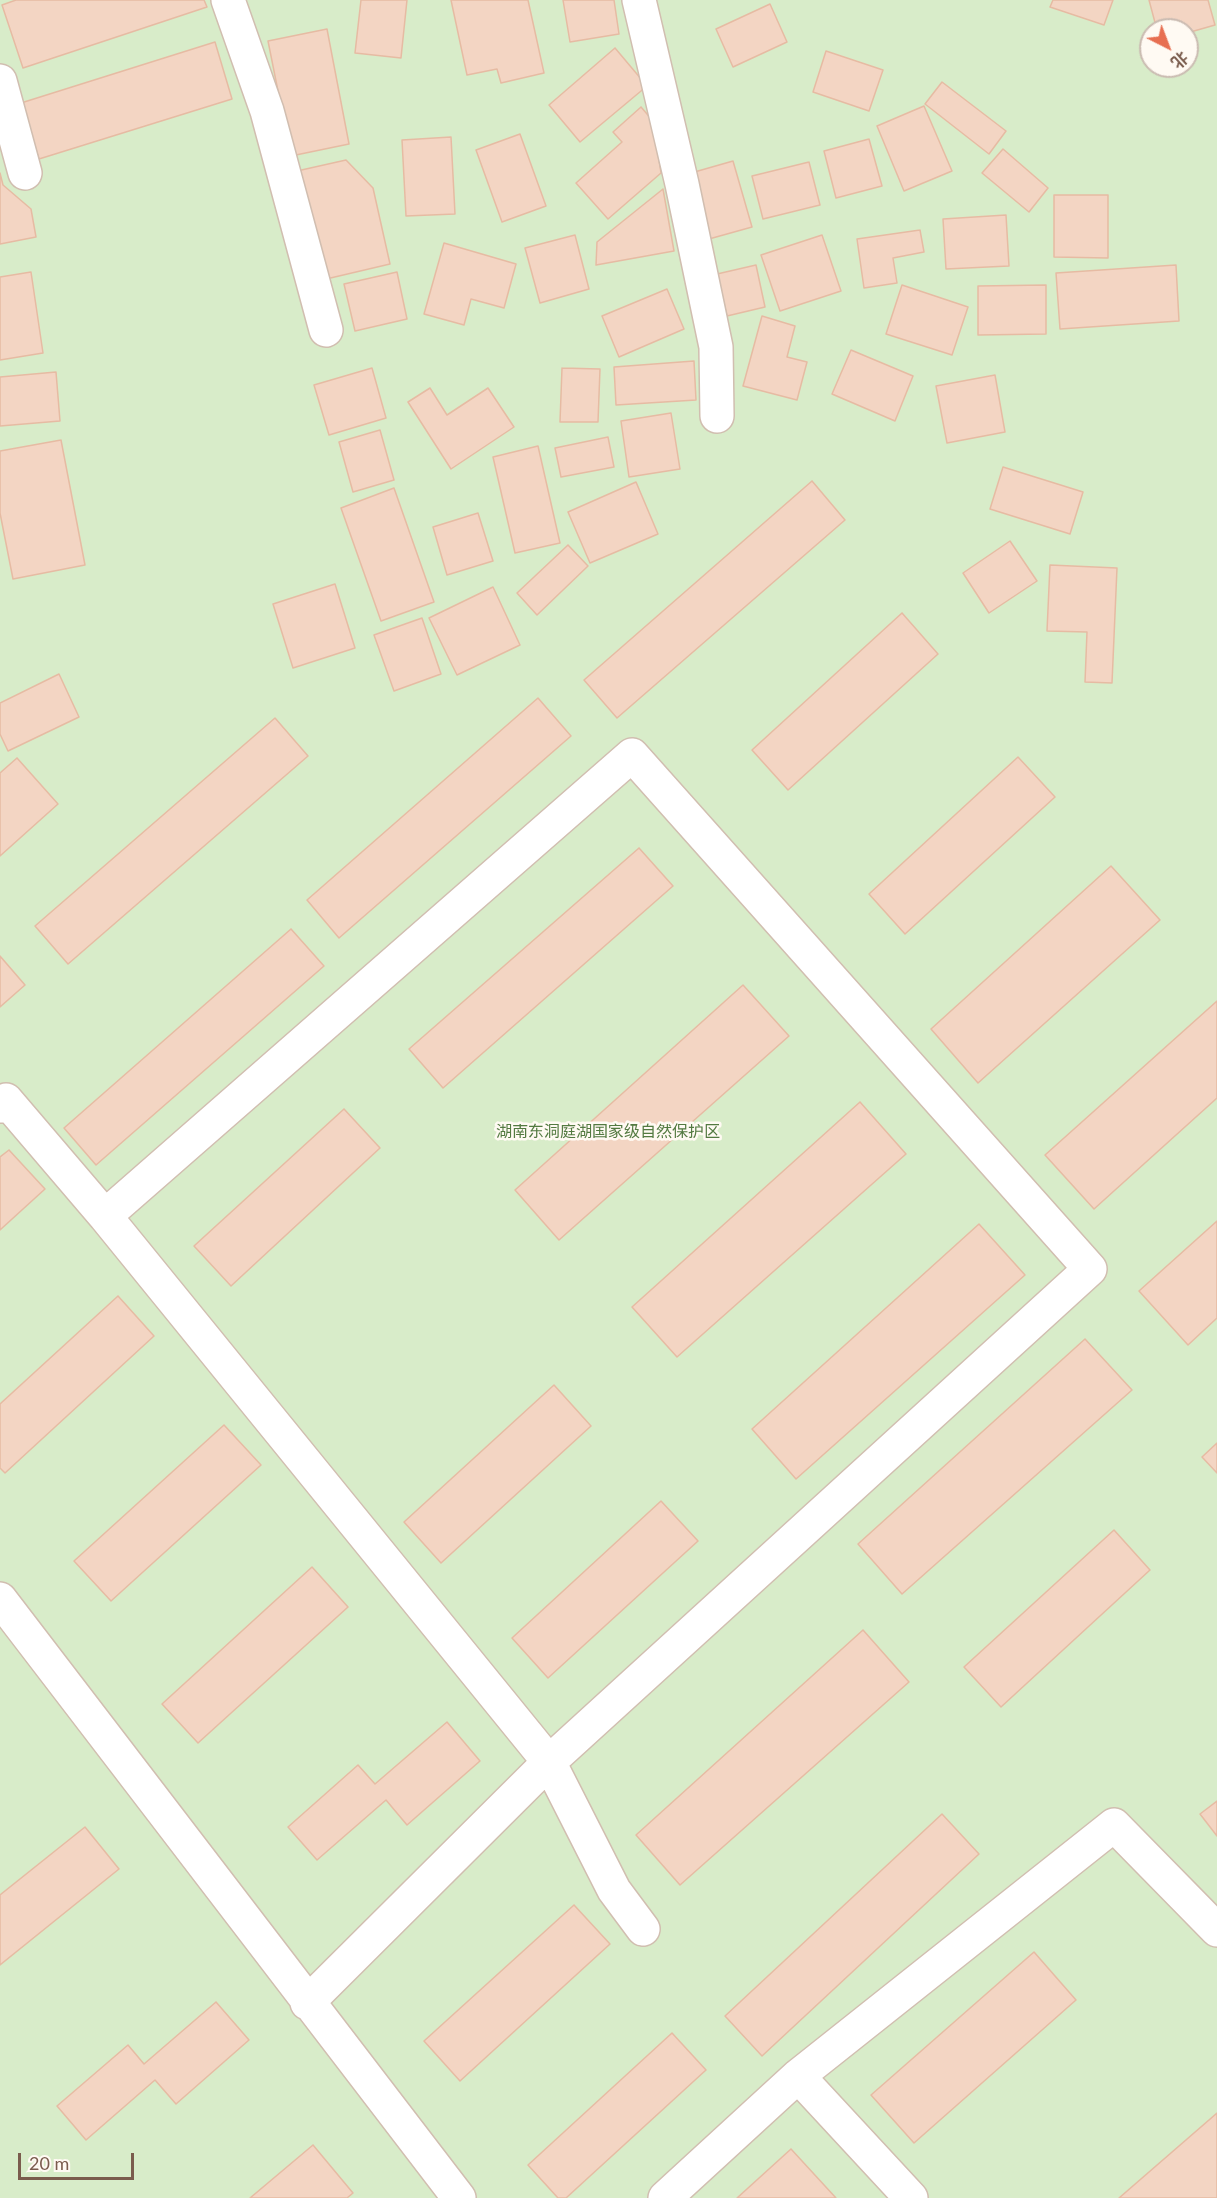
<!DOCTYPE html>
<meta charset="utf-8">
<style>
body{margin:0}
#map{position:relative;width:1217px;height:2198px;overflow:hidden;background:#fdf6ec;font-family:Lato,"Noto Sans SC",sans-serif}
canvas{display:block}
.north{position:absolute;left:1139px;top:18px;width:60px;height:60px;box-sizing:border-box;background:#fffaf3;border:2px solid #cabbb1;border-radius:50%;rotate:138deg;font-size:16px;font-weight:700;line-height:24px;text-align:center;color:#7a5c4d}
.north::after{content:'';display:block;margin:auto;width:21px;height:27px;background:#e76f51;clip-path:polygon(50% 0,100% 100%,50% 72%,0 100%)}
.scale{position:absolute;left:18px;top:2153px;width:116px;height:27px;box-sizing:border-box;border:3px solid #7a5c4d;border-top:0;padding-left:8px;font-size:18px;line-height:21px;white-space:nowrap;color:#7a5c4d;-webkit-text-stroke:4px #fffaf3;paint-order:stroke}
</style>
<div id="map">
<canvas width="1217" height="2198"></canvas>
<div class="north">北</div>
<div class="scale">20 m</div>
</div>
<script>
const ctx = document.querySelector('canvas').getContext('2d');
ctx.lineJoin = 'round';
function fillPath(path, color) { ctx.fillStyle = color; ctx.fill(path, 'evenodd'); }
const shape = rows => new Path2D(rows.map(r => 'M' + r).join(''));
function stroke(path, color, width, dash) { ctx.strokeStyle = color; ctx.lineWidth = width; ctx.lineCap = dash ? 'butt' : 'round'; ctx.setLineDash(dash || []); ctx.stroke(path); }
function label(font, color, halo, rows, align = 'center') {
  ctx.font = font + ' Lato,"Noto Sans SC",sans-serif'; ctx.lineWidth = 5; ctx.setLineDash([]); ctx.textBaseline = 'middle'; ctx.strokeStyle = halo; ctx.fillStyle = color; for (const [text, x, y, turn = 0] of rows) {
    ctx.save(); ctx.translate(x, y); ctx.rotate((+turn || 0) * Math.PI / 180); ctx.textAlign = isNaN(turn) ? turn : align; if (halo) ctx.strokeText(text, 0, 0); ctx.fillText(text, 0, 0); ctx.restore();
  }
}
const green = shape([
 [0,0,1217,0,1217,2198,0,2198],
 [1151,30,1187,30,1187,66,1151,66]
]);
const building = shape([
 [16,0,204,0,207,7,23,68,2,5,16,0],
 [361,0,407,0,401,58,355,53,361,0],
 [451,0,528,0,544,73,501,83,497,69,467,75,451,0],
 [563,0,614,0,619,34,570,42,563,0],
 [1053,0,1113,0,1104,25,1050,7,1053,0],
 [1149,0,1208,0,1215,25,1187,33,1187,30,1157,30,1149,0],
 [770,4,787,42,733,67,716,29,770,4],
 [327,29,349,144,291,156,268,41,327,29],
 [215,42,232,99,39,159,21,103,215,42],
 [615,48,647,86,580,142,549,105,615,48],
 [826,51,883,70,869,111,813,92,826,51],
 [942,82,1006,131,989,154,925,104,942,82],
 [924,106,952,171,904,191,877,126,924,106],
 [641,107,653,121,661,173,608,219,576,183,622,142,613,132,641,107],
 [520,134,546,206,502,222,476,150,520,134],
 [451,137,455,214,406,216,402,140,451,137],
 [869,139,882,186,836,198,824,151,869,139],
 [1003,149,1048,188,1029,212,982,173,1003,149],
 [346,160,373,188,390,264,322,280,297,171,346,160],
 [733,161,752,227,709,239,691,173,733,161],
 [809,162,820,205,763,219,752,176,809,162],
 [0,173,3,185,31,209,36,237,0,244,0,173],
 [663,189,674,251,596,265,597,242,663,189],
 [1054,195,1108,195,1108,258,1054,257,1054,195],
 [1006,215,1009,266,946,269,943,219,1006,215],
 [920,230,924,252,893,258,897,283,864,288,857,239,920,230],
 [575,235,589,289,540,303,525,248,575,235],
 [822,235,841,291,780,311,761,255,822,235],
 [444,243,516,264,504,308,471,299,464,325,424,314,444,243],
 [756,265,765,307,727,316,717,274,756,265],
 [1176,265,1179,321,1060,329,1056,273,1176,265],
 [31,272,43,353,0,360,0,277,31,272],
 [397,272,407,319,355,331,344,284,397,272],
 [902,285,968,307,952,355,886,334,902,285],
 [1046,285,1046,334,978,335,978,286,1046,285],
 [667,289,684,329,619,357,602,316,667,289],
 [762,316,795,326,787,357,807,362,797,400,743,386,762,316],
 [851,350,913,376,895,421,832,394,851,350],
 [694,361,696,400,616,405,614,367,694,361],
 [372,368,386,418,329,435,314,385,372,368],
 [562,368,600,369,598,422,560,422,562,368],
 [56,372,60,421,0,426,0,377,56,372],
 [995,375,1005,432,947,443,936,386,995,375],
 [430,388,447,415,488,388,514,427,451,469,408,402,430,388],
 [671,413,680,469,629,477,621,421,671,413],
 [380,430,394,480,353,492,339,442,380,430],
 [608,437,614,467,561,477,555,448,608,437],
 [61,440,85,565,13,579,0,513,0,451,61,440],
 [538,446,560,543,515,553,493,457,538,446],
 [1003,467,1083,492,1070,534,990,509,1003,467],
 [812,481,845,520,617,718,584,680,812,481],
 [636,482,658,534,590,563,568,512,636,482],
 [394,488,434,602,381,621,341,508,394,488],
 [478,513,493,561,447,575,433,527,478,513],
 [1010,541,1037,581,989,613,963,573,1010,541],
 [568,545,588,566,537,615,517,593,568,545],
 [1050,565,1117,568,1112,683,1085,682,1087,632,1047,631,1050,565],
 [335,584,355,648,293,668,273,604,335,584],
 [493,587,520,645,457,675,429,618,493,587],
 [902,613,938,654,788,790,752,750,902,613],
 [422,618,441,674,394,691,374,635,422,618],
 [59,674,79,717,8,751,0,734,0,703,59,674],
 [538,698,571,736,339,938,307,900,538,698],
 [275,718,308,756,68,964,35,926,275,718],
 [1018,757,1055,797,905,934,869,894,1018,757],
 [17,758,58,804,0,856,0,773,17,758],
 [639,848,673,886,443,1088,409,1049,639,848],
 [1111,866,1160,920,978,1083,931,1029,1111,866],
 [291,929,324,966,96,1165,64,1128,291,929],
 [0,956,25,985,0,1007,0,956],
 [743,985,789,1036,559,1240,515,1190,743,985],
 [1217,1001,1217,1098,1094,1209,1045,1155,1217,1001],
 [860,1102,906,1154,677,1357,632,1307,860,1102],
 [344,1109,380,1148,231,1286,194,1246,344,1109],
 [9,1150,45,1189,0,1230,0,1157,9,1150],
 [1217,1221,1217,1318,1188,1345,1139,1291,1217,1221],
 [979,1224,1025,1275,796,1479,752,1429,979,1224],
 [118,1296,154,1336,5,1473,0,1468,0,1404,118,1296],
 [1085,1339,1132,1390,902,1594,858,1544,1085,1339],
 [554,1385,591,1426,441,1563,404,1522,554,1385],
 [224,1425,261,1465,111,1601,74,1561,224,1425],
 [1217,1443,1217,1473,1202,1457,1217,1443],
 [661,1501,698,1541,548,1678,512,1638,661,1501],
 [1114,1530,1150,1570,1001,1707,964,1667,1114,1530],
 [312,1567,348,1607,198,1743,162,1704,312,1567],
 [863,1630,909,1682,680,1885,636,1835,863,1630],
 [447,1722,480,1761,407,1825,386,1800,317,1860,288,1827,358,1765,375,1784,447,1722],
 [1217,1801,1217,1836,1200,1814,1217,1801],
 [942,1814,979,1854,762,2056,725,2016,942,1814],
 [85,1827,119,1869,0,1965,0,1895,85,1827],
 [574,1905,610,1944,460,2081,424,2041,574,1905],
 [1034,1952,1076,2000,914,2143,871,2095,1034,1952],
 [216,2002,249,2040,176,2104,155,2080,86,2140,57,2106,128,2045,144,2064,216,2002],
 [672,2033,706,2070,566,2198,558,2198,528,2165,672,2033],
 [1217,2113,1217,2198,1119,2198,1217,2113],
 [313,2145,353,2193,347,2198,250,2198,313,2145],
 [791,2149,836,2198,737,2198,791,2149]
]);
const minor = shape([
 [228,0,267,111,326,330],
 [639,0,682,184,716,347,717,416],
 [0,81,25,173],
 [0,1106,6,1100,105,1216,632,755,1090,1269,549,1762,307,2003],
 [105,1216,549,1762,614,1890,643,1929],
 [0,1599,459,2198],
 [798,2076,911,2198],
 [665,2198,798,2076,1114,1825,1217,1930]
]);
const parkNames = [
 ["湖南东洞庭湖国家级自然保护区",608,1132]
];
fillPath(green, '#d8ecc9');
fillPath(building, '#f3d5c3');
stroke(building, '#e6bba3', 1.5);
stroke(minor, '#d1beb0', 36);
stroke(minor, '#fff', 33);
label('16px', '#537a41', '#fffaf3', parkNames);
</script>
